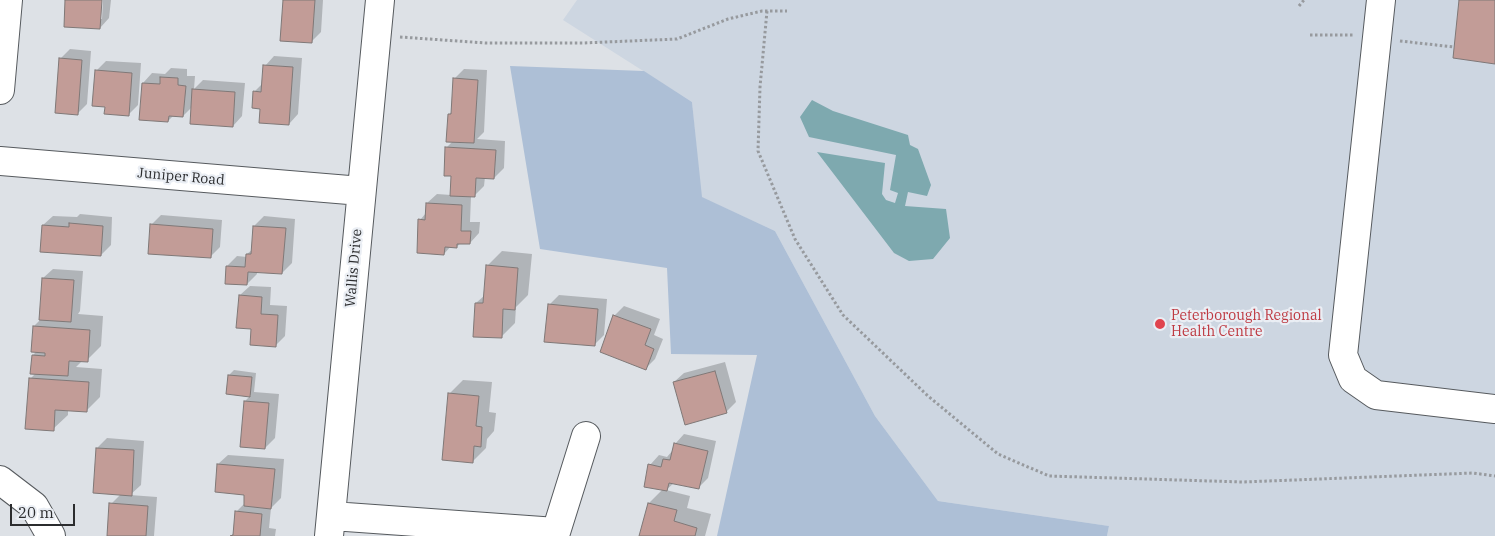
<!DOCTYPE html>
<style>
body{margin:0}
#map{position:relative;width:1495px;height:536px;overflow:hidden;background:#dde1e6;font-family:"IBM Plex Serif",serif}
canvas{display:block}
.scale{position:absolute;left:10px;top:504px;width:65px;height:22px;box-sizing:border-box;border:2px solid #2b2c2e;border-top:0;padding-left:6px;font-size:15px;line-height:18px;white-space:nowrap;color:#2b2c2e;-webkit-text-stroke:4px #eaeef4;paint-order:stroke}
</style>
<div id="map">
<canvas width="1495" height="536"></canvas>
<div class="scale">20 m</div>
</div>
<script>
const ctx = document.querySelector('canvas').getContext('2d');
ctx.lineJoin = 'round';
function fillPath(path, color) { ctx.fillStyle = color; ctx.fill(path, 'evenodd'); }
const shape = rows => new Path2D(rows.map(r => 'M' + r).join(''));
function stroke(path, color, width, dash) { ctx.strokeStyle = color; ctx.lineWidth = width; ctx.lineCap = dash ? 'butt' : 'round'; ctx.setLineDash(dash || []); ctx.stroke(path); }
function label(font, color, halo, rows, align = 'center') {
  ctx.font = font + ' "IBM Plex Serif",serif'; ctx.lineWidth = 4.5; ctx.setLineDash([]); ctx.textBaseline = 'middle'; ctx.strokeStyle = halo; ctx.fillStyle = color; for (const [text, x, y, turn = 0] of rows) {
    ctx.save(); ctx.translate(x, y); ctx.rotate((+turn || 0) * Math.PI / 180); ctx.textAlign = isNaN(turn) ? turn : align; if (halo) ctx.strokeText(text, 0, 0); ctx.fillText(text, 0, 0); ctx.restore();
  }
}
const built = shape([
 [577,0,1495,0,1495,536,1107,536,1109,526,938,501,875,416,775,231,701,197,692,102,563,20]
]);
const green = shape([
 [510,66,644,71,692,102,702,197,775,231,875,416,938,501,1109,526,1107,536,717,536,757,355,671,354,667,268,540,249]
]);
const water = shape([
 [812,100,833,111,908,135,910,145,918,149,931,185,927,196,908,192,905,206,946,209,950,238,933,259,909,261,894,253,817,152,885,163,882,194,886,200,895,203,898,193,890,190,896,155,809,137,800,117]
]);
const shadow = shape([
 [67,0,101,0,100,19,102,19,103,0,111,0,109,18,100,28],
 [284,0,323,0,321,32,311,42],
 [70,49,91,51,87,104,78,113,60,59],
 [274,56,302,58,298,114,289,124,262,107,254,92,263,83,265,66],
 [106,61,141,63,138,105,129,114,106,106,96,71],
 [171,68,187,69,187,76,195,76,194,89,203,80,245,83,242,116,233,126,192,107,183,116,174,115,168,121,143,83,152,73,165,74],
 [464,69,487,70,484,132,477,139,505,141,504,168,494,178,485,177,484,186,474,196,471,196,470,222,480,222,479,233,470,243,461,242,457,247,451,246,444,254,420,220,426,213,427,203,437,194,451,195,453,175,447,147,453,141,449,115,452,111,454,79],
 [80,214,112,217,111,245,101,255,43,225,53,216,77,217],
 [161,215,222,220,220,247,210,257,151,225],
 [264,216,295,219,292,263,282,273,257,271,257,274,247,284,227,266,237,256,247,257,247,254,253,249,254,226],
 [502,251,532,254,528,295,516,307,515,323,501,337,476,303,485,295,488,265],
 [53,269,83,271,80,311,78,314,103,316,101,346,87,360,82,361,76,367,102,369,100,397,86,411,68,410,68,415,53,429,30,379,36,373,33,355,37,351,34,326,40,320,43,278],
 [250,286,271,287,270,305,287,306,285,336,276,345,252,328,240,295],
 [559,295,607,299,604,335,594,345,549,305],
 [624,306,660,319,654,335,663,339,655,359,646,368,614,316],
 [725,362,736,402,726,412,674,382,684,373],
 [234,370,256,373,254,392,279,394,275,438,265,448,245,401,251,395,228,393,229,375],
 [463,380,492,382,489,412,496,413,494,431,487,439,486,448,472,462,449,394],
 [684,434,716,441,708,478,698,488,674,483,666,490,690,496,687,508,711,514,705,536,641,536,649,503,663,489,650,465,659,455,667,457,673,450,675,444],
 [107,438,144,441,141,485,130,495,157,497,154,536,108,536,111,504,121,494,97,448],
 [228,455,284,459,281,498,271,508,269,528,276,529,275,536,231,536,235,532,236,512,245,503,246,494,218,464]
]);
const building = shape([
 [65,0,102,0,100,29,64,27,65,0],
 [283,0,315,0,312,43,280,41,283,0],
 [1459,0,1495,0,1495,64,1453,58,1459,0],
 [59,58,82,60,78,115,55,113,59,58],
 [263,65,293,67,289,125,259,123,260,109,252,108,253,91,261,92,263,65],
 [95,70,132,73,129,116,104,114,105,107,92,106,95,70],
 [160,77,178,78,178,85,186,86,183,117,169,116,168,122,139,120,142,83,160,84,160,77],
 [453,78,478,80,474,143,446,142,448,114,451,114,453,78],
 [192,89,235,92,233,127,190,124,192,89],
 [445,147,496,150,494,179,476,178,475,197,450,196,451,176,444,176,445,147],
 [426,203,462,205,461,231,471,231,470,244,457,244,457,248,445,247,444,255,417,253,418,219,425,220,426,203],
 [69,223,103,226,101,256,40,252,42,225,69,227,69,223],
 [150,224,213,229,211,258,148,254,150,224],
 [253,226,286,228,282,274,248,272,247,285,225,284,226,266,245,267,246,254,251,254,253,226],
 [486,265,518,268,515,310,503,309,502,338,473,337,475,303,483,303,486,265],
 [42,278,74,280,71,322,39,320,42,278],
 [239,295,262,297,261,314,278,315,276,347,250,345,251,329,236,328,239,295],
 [548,304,598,309,595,346,544,342,548,304],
 [613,315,651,329,645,345,654,349,646,370,600,352,613,315],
 [33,326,90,330,88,362,69,361,68,376,30,374,32,355,45,356,45,353,31,352,33,326],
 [715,371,727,413,685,425,673,382,715,371],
 [228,375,252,377,250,397,226,394,228,375],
 [29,378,89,382,87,412,55,410,54,431,25,429,29,378],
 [448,393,479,396,476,426,482,427,481,447,474,446,473,463,442,460,448,393],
 [244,401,269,403,265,449,240,447,244,401],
 [674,443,708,451,699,489,669,483,667,491,644,487,648,464,661,467,663,459,670,460,674,443],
 [96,448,134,450,132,496,93,493,96,448],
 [217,464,275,469,271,509,244,506,244,495,215,492,217,464],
 [109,503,148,506,146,536,107,536,109,503],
 [648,503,677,510,674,521,697,528,695,536,639,536,648,503],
 [235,511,262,514,260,536,230,536,233,535,235,511]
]);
const path = shape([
 [1299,6,1304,0],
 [767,11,760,87,758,151,795,239,843,315,928,396,998,454,1049,476,1243,482,1473,473,1495,476],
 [1310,35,1354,35],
 [400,37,486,43,583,43,677,39,728,19,762,11,787,11],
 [1400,41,1454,47]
]);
const minor = shape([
 [1381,0,1343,355,1353,379,1376,395,1495,409],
 [0,90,8,0],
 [0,161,361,191],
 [0,480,34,506,51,536],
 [332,516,556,532,586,436],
 [329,536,380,0]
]);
const markers = [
 [1160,324,6,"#e0444e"]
];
const streetNames = [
 ["Juniper Road",181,177,5],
 ["Wallis Drive",354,268,-85]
];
const healthNames = [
 ["Peterborough Regional",1171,316],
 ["Health Centre",1171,332]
];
fillPath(built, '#cdd6e1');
fillPath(green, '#adbfd6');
fillPath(water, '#7ea9af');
fillPath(shadow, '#0003');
fillPath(building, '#c29c97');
stroke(building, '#7f7877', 1);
stroke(minor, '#565a5e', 30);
stroke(path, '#979a9e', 3, [2.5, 2.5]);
stroke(minor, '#fff', 28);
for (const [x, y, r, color] of markers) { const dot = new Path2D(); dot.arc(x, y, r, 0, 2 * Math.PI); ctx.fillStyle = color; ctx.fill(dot); stroke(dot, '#eaeef4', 2); }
label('14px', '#2b2c2e', '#eaeef4', streetNames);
label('14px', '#be3a42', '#eaeef4', healthNames, 'left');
</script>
